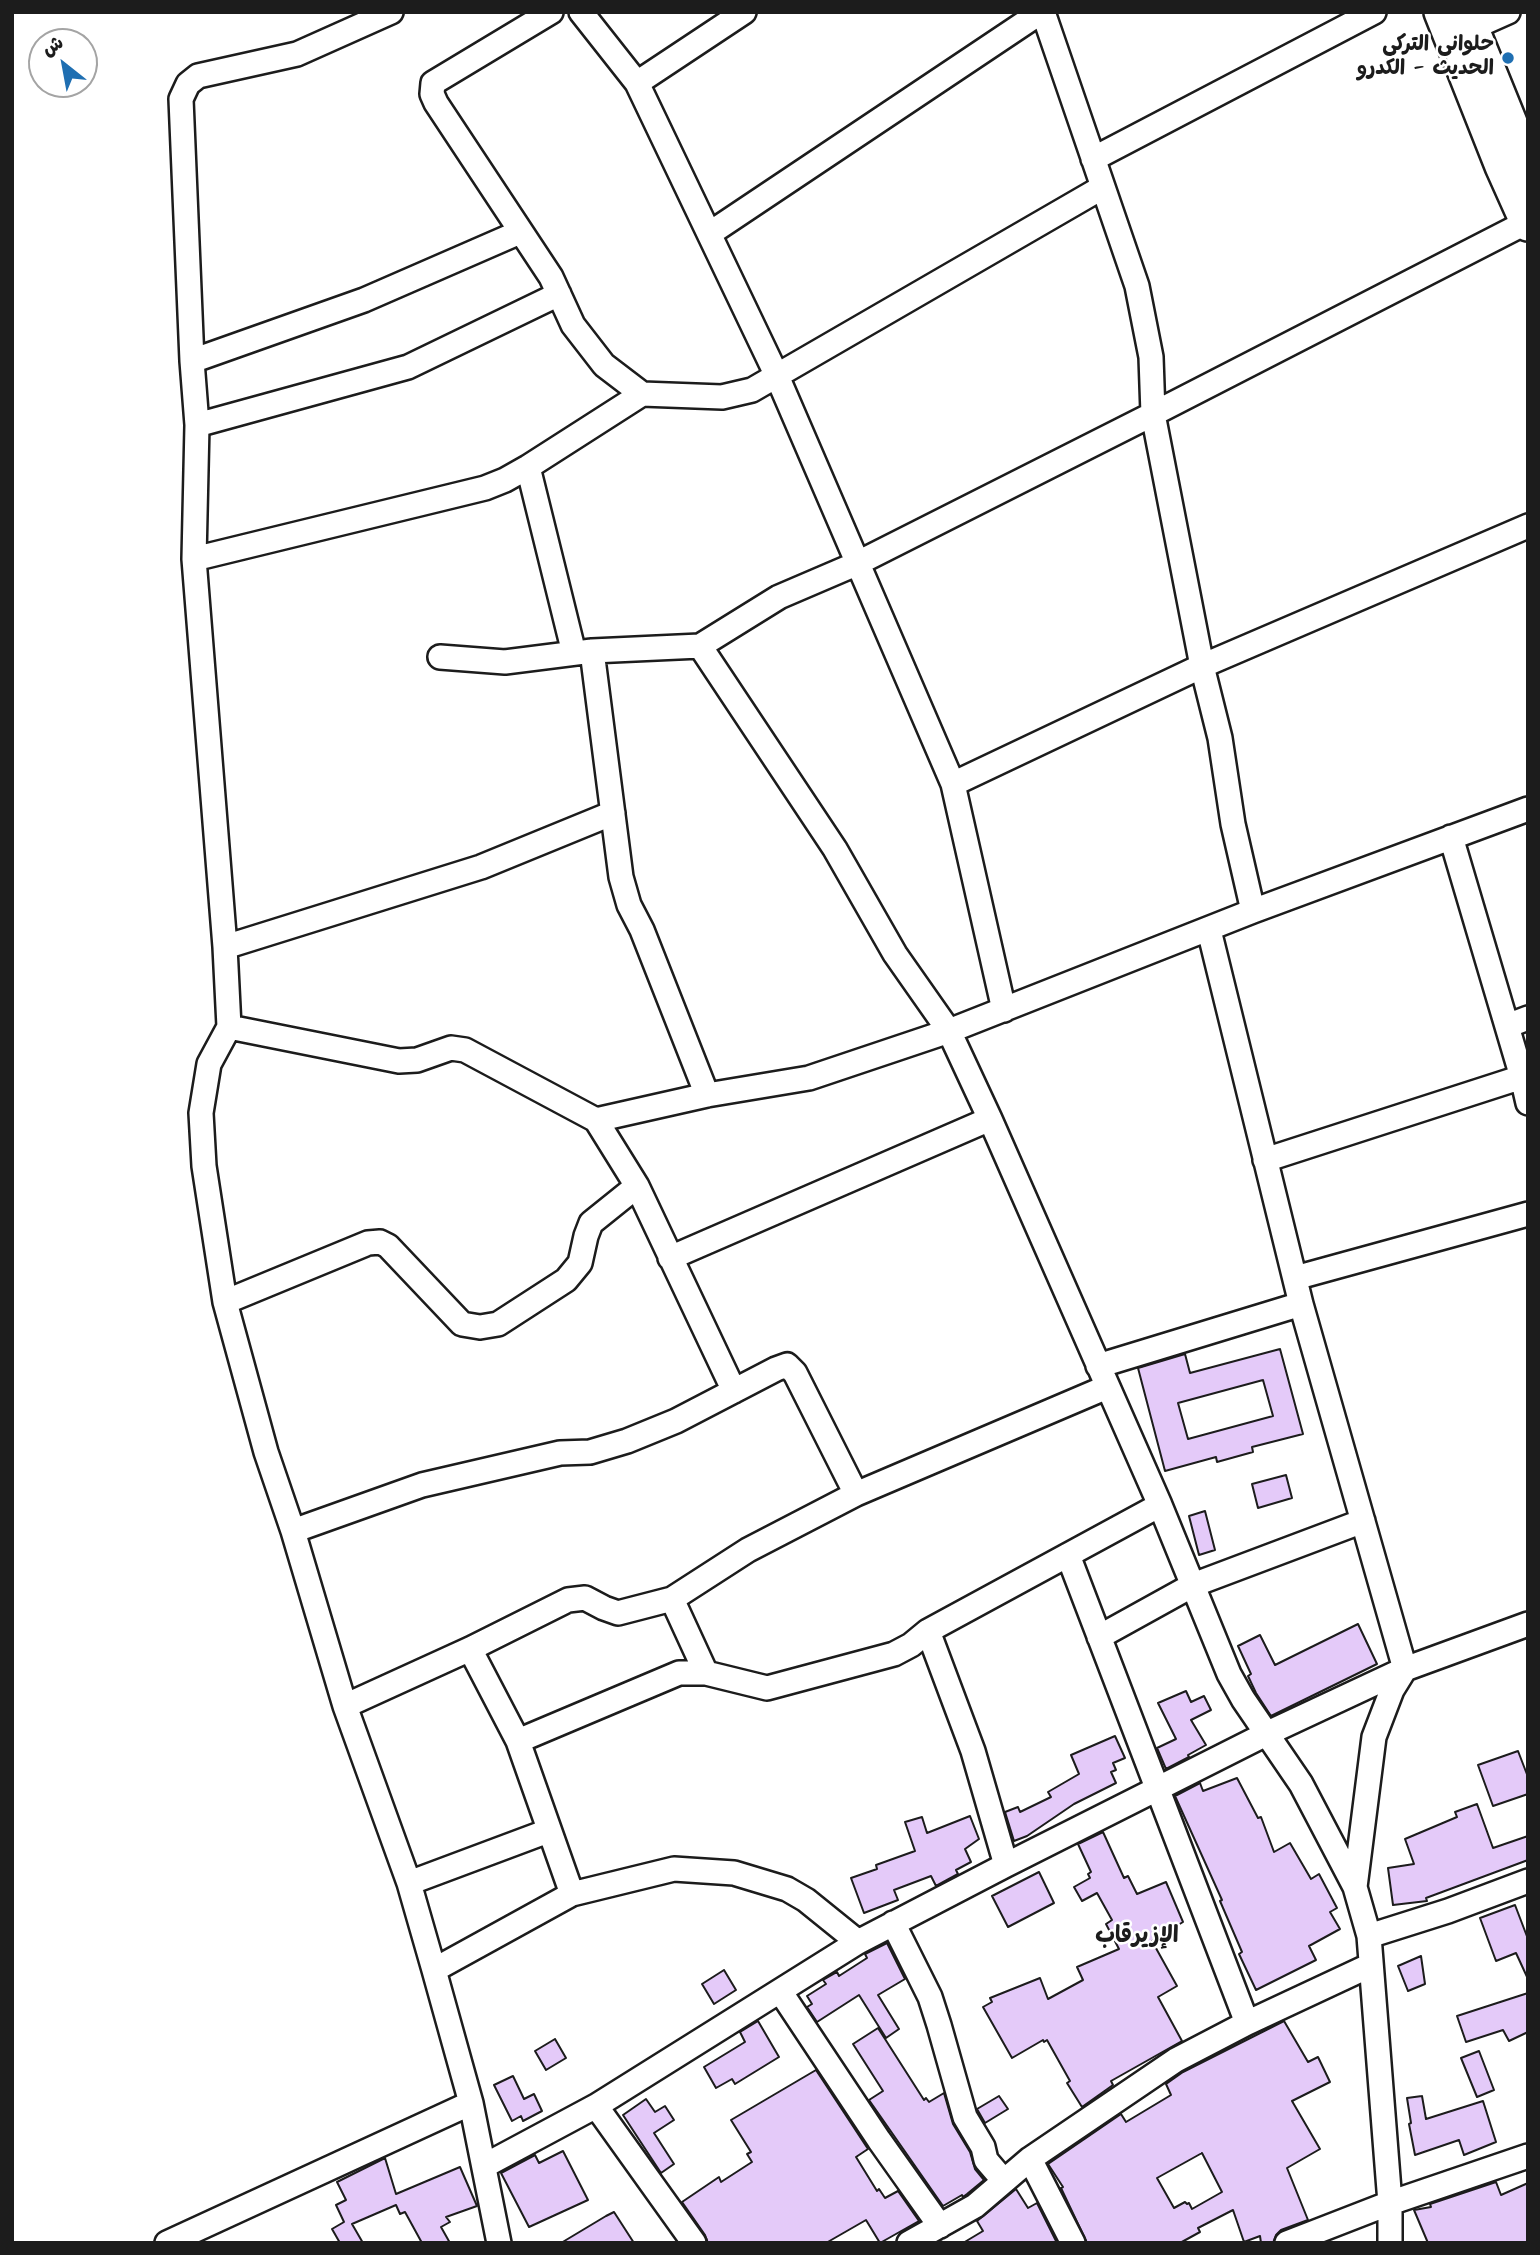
<!DOCTYPE html>
<meta charset="utf-8">
<style>
body{margin:0}
#map{position:relative;width:1540px;height:2255px;overflow:hidden;background:#fff;font-family:Kalam,"Playpen Sans Arabic",sans-serif}
canvas{display:block}
.frame{position:absolute;inset:0;border:14px solid #1c1c1c;pointer-events:none}
.north{position:absolute;left:28px;top:28px;width:70px;height:70px;box-sizing:border-box;background:#fff;border:2px solid #a4a4a4;border-radius:50%;rotate:329deg;font-size:19px;font-weight:700;line-height:28px;text-align:center;color:#1c1c1c}
.north::after{content:'';display:block;margin:auto;width:24px;height:32px;background:#1f6fb2;clip-path:polygon(50% 0,100% 100%,50% 72%,0 100%)}
</style>
<div id="map">
<canvas width="1540" height="2255"></canvas>
<div class="frame"></div>
<div class="north">ش</div>
</div>
<script>
const ctx = document.querySelector('canvas').getContext('2d');
ctx.lineJoin = 'round';
function fillPath(path, color) { ctx.fillStyle = color; ctx.fill(path, 'evenodd'); }
const shape = rows => new Path2D(rows.map(r => 'M' + r).join(''));
function stroke(path, color, width, dash) { ctx.strokeStyle = color; ctx.lineWidth = width; ctx.lineCap = dash ? 'butt' : 'round'; ctx.setLineDash(dash || []); ctx.stroke(path); }
function label(font, color, halo, rows, align = 'center') {
  ctx.font = font + ' Kalam,"Playpen Sans Arabic",sans-serif'; ctx.lineWidth = 5; ctx.setLineDash([]); ctx.textBaseline = 'middle'; ctx.strokeStyle = halo; ctx.fillStyle = color; for (const [text, x, y, turn = 0] of rows) {
    ctx.save(); ctx.translate(x, y); ctx.rotate((+turn || 0) * Math.PI / 180); ctx.textAlign = isNaN(turn) ? turn : align; if (halo) ctx.strokeText(text, 0, 0); ctx.fillText(text, 0, 0); ctx.restore();
  }
}
const building = shape([
 [1280,1349,1303,1434,1252,1447,1253,1452,1217,1462,1216,1457,1165,1471,1138,1368,1185,1354,1190,1373,1280,1349],
 [1263,1380,1273,1416,1188,1439,1178,1403,1263,1380],
 [1286,1475,1292,1498,1258,1508,1252,1484,1286,1475],
 [1205,1511,1215,1550,1199,1555,1189,1516,1205,1511],
 [1358,1624,1377,1664,1271,1716,1256,1693,1248,1676,1251,1674,1238,1646,1260,1635,1275,1665,1358,1624],
 [1186,1691,1191,1702,1204,1696,1211,1710,1191,1720,1206,1745,1188,1755,1189,1757,1166,1769,1157,1748,1176,1739,1158,1703,1186,1691],
 [1115,1736,1125,1758,1113,1763,1116,1770,1111,1772,1116,1783,1074,1804,1027,1836,1014,1841,1005,1812,1018,1807,1020,1812,1051,1797,1048,1792,1079,1774,1071,1755,1115,1736],
 [1518,1751,1528,1777,1528,1794,1493,1806,1478,1765,1518,1751],
 [1237,1778,1258,1818,1261,1817,1274,1852,1290,1843,1311,1879,1319,1874,1337,1908,1330,1912,1340,1929,1309,1946,1316,1960,1256,1990,1239,1954,1242,1952,1220,1901,1222,1900,1175,1796,1200,1783,1203,1791,1237,1778],
 [1477,1804,1493,1848,1528,1836,1528,1860,1426,1898,1427,1901,1393,1905,1388,1868,1414,1864,1405,1839,1457,1817,1455,1812,1477,1804],
 [970,1816,979,1839,965,1849,971,1862,956,1870,958,1874,936,1886,931,1876,894,1890,898,1900,864,1913,851,1878,877,1869,876,1865,915,1851,905,1822,922,1817,927,1833,970,1816],
 [1103,1832,1124,1878,1128,1876,1137,1894,1166,1882,1183,1922,1152,1941,1177,1986,1158,1997,1182,2041,1111,2081,1113,2085,1082,2107,1067,2083,1070,2081,1047,2040,1044,2042,1043,2040,1012,2058,983,2007,992,2002,990,1998,1040,1978,1048,1999,1083,1980,1077,1967,1119,1949,1106,1924,1112,1920,1097,1893,1082,1901,1074,1887,1090,1878,1088,1874,1091,1872,1078,1844,1103,1832],
 [1039,1872,1054,1903,1008,1927,992,1896,1039,1872],
 [1515,1905,1528,1939,1528,1979,1516,1953,1496,1961,1480,1918,1515,1905],
 [887,1943,905,1979,878,1995,899,2029,886,2038,859,1995,817,2022,807,2007,812,2004,807,1996,826,1984,823,1980,837,1972,839,1976,867,1958,865,1954,887,1943],
 [1421,1956,1425,1984,1408,1991,1398,1966,1421,1956],
 [724,1970,736,1990,714,2004,702,1984,724,1970],
 [1528,1993,1528,2032,1509,2041,1503,2030,1466,2042,1457,2016,1528,1993],
 [758,2021,779,2057,735,2084,732,2079,716,2088,704,2067,745,2042,740,2032,758,2021],
 [1284,2021,1308,2062,1318,2057,1330,2082,1292,2101,1320,2149,1287,2168,1308,2220,1281,2230,1276,2235,1273,2243,1261,2243,1260,2236,1244,2242,1233,2210,1198,2228,1200,2232,1180,2243,1087,2243,1061,2188,1063,2187,1048,2164,1121,2114,1126,2122,1171,2095,1166,2084,1183,2072,1284,2021],
 [1202,2153,1222,2192,1192,2209,1189,2203,1187,2204,1185,2202,1174,2208,1157,2178,1202,2153],
 [878,2028,924,2100,926,2098,929,2102,944,2093,953,2124,970,2152,975,2169,984,2180,967,2194,963,2197,962,2195,943,2206,869,2100,883,2091,853,2044,878,2028],
 [555,2039,566,2058,546,2070,535,2051,555,2039],
 [1479,2051,1494,2090,1477,2097,1461,2058,1479,2051],
 [816,2070,868,2149,856,2157,877,2191,879,2189,885,2198,898,2191,919,2221,880,2243,866,2220,826,2243,708,2243,705,2235,682,2202,719,2177,721,2182,752,2162,747,2154,751,2152,731,2120,816,2070],
 [513,2076,524,2099,534,2094,542,2111,523,2121,521,2116,512,2121,494,2085,513,2076],
 [999,2096,1008,2109,985,2123,977,2109,999,2096],
 [1422,2096,1426,2119,1483,2101,1496,2142,1464,2155,1459,2140,1415,2155,1409,2124,1411,2123,1407,2098,1422,2096],
 [646,2099,655,2112,665,2106,674,2120,654,2133,674,2164,661,2173,623,2115,646,2099],
 [563,2151,588,2200,529,2227,501,2173,535,2155,539,2163,563,2151],
 [385,2158,396,2194,460,2167,477,2206,446,2217,450,2222,441,2227,450,2243,422,2243,405,2212,400,2214,396,2205,352,2224,363,2243,340,2243,332,2229,344,2222,336,2205,346,2200,337,2182,385,2158],
 [1496,2182,1501,2195,1528,2183,1528,2243,1428,2243,1414,2210,1431,2207,1430,2204,1496,2182],
 [1016,2189,1028,2208,1037,2203,1057,2243,963,2243,983,2231,977,2221,1016,2189],
 [614,2212,634,2243,561,2243,606,2216,614,2212]
]);
const minor = shape([
 [391,12,297,54,198,76,188,84,181,99,192,361,197,425,194,559,225,947,229,1027,209,1064,201,1113,204,1166,225,1302,266,1452,293,1531,345,1706,409,1883,434,1970,471,2103,499,2243],
 [551,12,433,83,432,94,436,103,551,277,573,325,604,365,642,394],
 [581,12,637,83,777,376,953,784,1004,1010],
 [1043,12,1137,286,1151,357,1153,414,1202,666,1220,738,1233,824,1253,911],
 [1472,28,1508,12],
 [637,83,744,12],
 [1093,159,1374,12],
 [709,234,1041,12],
 [192,361,364,300,520,232],
 [197,425,408,367,559,294],
 [528,467,574,653],
 [194,559,485,488,505,480,528,467,642,394,722,397,752,390,1103,187],
 [700,646,835,849,895,954,949,1031,990,1119,1160,1505,1229,1674,1243,1699,1301,1784,1355,1887,1369,1936,1390,2203,1390,2243],
 [592,651,621,877,629,905,642,930,707,1095],
 [440,657,505,662,592,651,700,646,779,597,856,564,1153,414,1527,222],
 [953,784,1202,666,1528,526],
 [1451,837,1522,1077,1528,1103],
 [1209,930,1301,1304,1405,1669,1392,1690,1374,1737,1355,1887],
 [225,947,481,867,613,813],
 [1507,1026,1528,1018],
 [229,1027,399,1061,417,1060,451,1048,465,1050,596,1120,637,1186,734,1391],
 [596,1120,707,1095,809,1078,949,1031,1253,911,1528,809],
 [1265,1160,1522,1077],
 [670,1258,990,1119],
 [1295,1278,1528,1214],
 [225,1302,368,1243,380,1242,388,1246,462,1324,480,1327,498,1324,566,1280,580,1263,586,1236,591,1223,637,1186],
 [1098,1366,1301,1304],
 [293,1531,422,1485,560,1453,590,1452,627,1441,676,1421,776,1369,787,1365,795,1373,856,1494],
 [1068,1555,1247,2023],
 [672,1599,706,1673],
 [928,1631,973,1751,1006,1865],
 [1099,1637,1193,1585,1363,1521],
 [470,1649,518,1741,572,1894],
 [345,1706,470,1649,568,1600,585,1598,604,1608,618,1613,672,1599,748,1550,856,1494,1107,1387],
 [518,1741,679,1673,706,1673,767,1688,894,1654,911,1645,928,1631,1160,1505],
 [409,1883,548,1831],
 [893,1923,930,1997,939,2025,965,2117,983,2147,986,2160,1004,2181],
 [1369,1936,1448,1911,1528,1881],
 [434,1970,572,1894,674,1869,734,1873,787,1889,806,1900,858,1942],
 [780,1991,879,2140,940,2226],
 [596,2106,694,2243],
 [1030,2159,1073,2243],
 [484,2166,596,2106,858,1942,1006,1865,1266,1734,1405,1669,1528,1624],
 [167,2243,471,2103],
 [909,2243,975,2206,1030,2159,1176,2060,1247,2023,1371,1965],
 [1287,2243,1390,2203,1528,2156]
]);
const highway = shape([
 [1441,12,1502,166,1528,224],
 [1465,12,1528,167]
]);
const markers = [
 [1508,58,7,"#1f6fb2"]
];
const poiNames = [
 ["حلواني التركي",1494,46],
 ["الحديث - الكدرو",1494,70]
];
const neighbourhoodNames = [
 ["الإزيرقاب",1137,1938]
];
fillPath(building, '#e4caf9');
stroke(building, '#1c1c1c', 2);
stroke(minor, '#1c1c1c', 28);
stroke(highway, '#1c1c1c', 38);
stroke(minor, '#fff', 23);
stroke(highway, '#fff', 33);
for (const [x, y, r, color] of markers) { const dot = new Path2D(); dot.arc(x, y, r, 0, 2 * Math.PI); ctx.fillStyle = color; ctx.fill(dot); stroke(dot, '#fff', 2.5); }
label('bold 21px', '#1c1c1c', '#fff', poiNames, 'right');
label('bold 23px', '#1c1c1c', '#fff', neighbourhoodNames);
</script>
